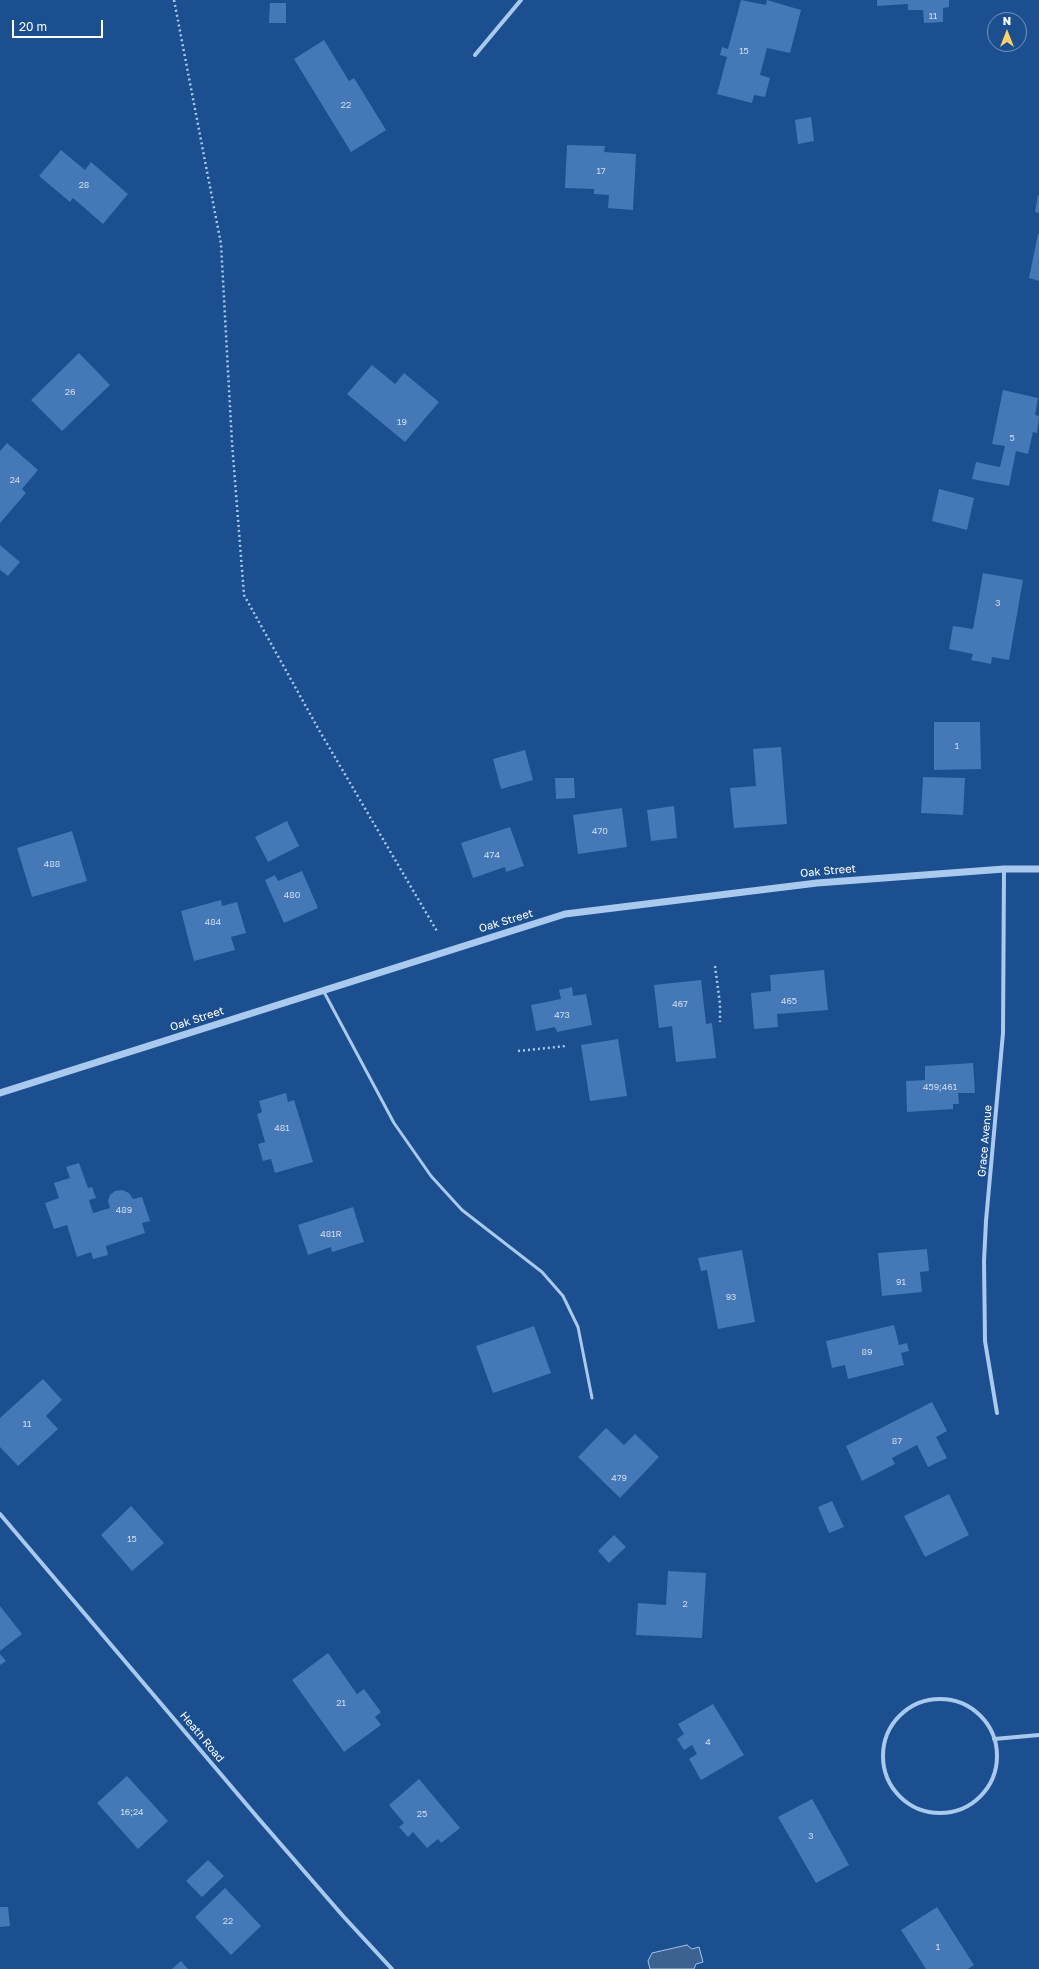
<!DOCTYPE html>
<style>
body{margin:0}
#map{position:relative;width:1039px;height:1969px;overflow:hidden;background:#1b4f8f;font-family:"Golos Text",sans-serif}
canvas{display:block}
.north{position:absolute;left:987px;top:12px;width:40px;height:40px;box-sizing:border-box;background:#1b4f8f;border:1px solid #7695bc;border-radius:50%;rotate:0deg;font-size:11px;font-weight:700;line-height:16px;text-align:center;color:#fff}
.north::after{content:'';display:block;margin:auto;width:14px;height:18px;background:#ffd166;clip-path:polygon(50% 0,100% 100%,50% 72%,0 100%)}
.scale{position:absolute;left:12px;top:20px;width:91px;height:18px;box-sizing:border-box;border:2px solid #fff;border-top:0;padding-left:5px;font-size:12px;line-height:14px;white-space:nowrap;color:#fff;-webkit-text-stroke:3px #1b4f8f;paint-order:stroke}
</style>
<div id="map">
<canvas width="1039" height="1969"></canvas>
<div class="north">N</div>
<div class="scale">20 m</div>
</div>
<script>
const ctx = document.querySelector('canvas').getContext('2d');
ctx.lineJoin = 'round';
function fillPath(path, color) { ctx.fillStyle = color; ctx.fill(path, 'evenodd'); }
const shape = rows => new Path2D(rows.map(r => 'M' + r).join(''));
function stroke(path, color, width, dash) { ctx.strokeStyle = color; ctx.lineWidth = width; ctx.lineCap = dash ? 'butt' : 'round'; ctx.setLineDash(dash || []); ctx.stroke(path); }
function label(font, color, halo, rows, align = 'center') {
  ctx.font = font + ' "Golos Text",sans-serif'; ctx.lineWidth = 4; ctx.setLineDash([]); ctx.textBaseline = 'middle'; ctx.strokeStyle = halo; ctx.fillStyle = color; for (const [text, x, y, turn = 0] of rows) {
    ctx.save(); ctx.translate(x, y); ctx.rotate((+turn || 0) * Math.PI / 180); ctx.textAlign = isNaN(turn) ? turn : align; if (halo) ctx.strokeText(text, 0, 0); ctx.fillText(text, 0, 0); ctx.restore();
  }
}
const water = shape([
 [687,1945,692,1949,699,1947,703,1962,696,1964,694,1969,650,1969,648,1961,652,1953,687,1945]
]);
const building = shape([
 [741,0,766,5,767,0,801,10,790,53,767,48,760,75,770,78,765,97,754,95,752,103,717,94,727,57,720,55,722,47,728,49],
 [877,0,949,0,949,7,943,8,943,22,924,23,923,10,908,10,908,4,877,6],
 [270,3,286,3,286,23,269,23],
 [324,40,349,81,354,78,386,130,351,152,294,59],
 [811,117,814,141,798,144,795,120],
 [567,145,605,146,604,152,636,154,633,210,608,208,609,195,594,194,594,189,565,188],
 [61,150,85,170,91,162,128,194,103,224,73,198,70,202,39,176],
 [1038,195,1039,195,1039,213,1035,212],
 [1038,234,1039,234,1039,281,1029,278],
 [79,353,110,385,62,431,31,400],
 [372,365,395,384,404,373,439,402,405,442,347,394],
 [1003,390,1038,398,1035,415,1039,416,1037,433,1033,432,1028,454,1016,451,1009,486,972,479,976,462,1000,467,1005,446,992,444],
 [7,443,38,470,22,489,26,493,0,523,0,451],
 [939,489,974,498,967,530,932,521],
 [0,545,20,562,8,576,0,570],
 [983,573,1023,580,1009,660,992,657,991,664,971,660,973,654,949,649,953,626,973,629],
 [934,722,980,722,981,769,934,770],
 [781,747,787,824,734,828,730,788,756,786,753,749],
 [525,750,533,780,501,789,493,759],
 [923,777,965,778,963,815,921,813],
 [555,778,574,778,575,798,556,799],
 [674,806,677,838,651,841,647,810],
 [622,808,627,847,578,854,573,815],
 [287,821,299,846,268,862,255,837],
 [510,827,524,866,506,872,505,867,473,878,461,843],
 [72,831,87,881,32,897,17,848],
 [302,871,318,908,284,923,265,880,275,875,278,881],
 [221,900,222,906,237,902,246,933,231,937,235,950,194,961,181,911],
 [824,970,828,1010,777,1014,778,1027,754,1029,751,993,771,991,770,975],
 [701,980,706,1024,712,1023,716,1058,676,1062,672,1026,659,1028,654,985],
 [572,987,573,996,586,994,592,1025,557,1032,555,1027,536,1031,531,1005,561,999,559,990],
 [618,1039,627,1096,590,1101,581,1045],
 [973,1063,975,1093,958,1093,959,1104,953,1104,953,1109,907,1112,906,1081,925,1080,925,1066],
 [286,1093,288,1102,294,1100,313,1162,275,1173,271,1159,263,1161,258,1144,265,1142,257,1114,262,1112,259,1101],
 [79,1163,88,1188,92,1187,96,1198,89,1200,93,1213,110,1208,108,1201,110,1195,115,1191,122,1190,129,1193,133,1199,142,1197,150,1221,142,1223,145,1233,106,1246,108,1255,93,1259,91,1252,77,1257,67,1225,54,1229,45,1203,59,1198,54,1183,70,1178,66,1167],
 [353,1207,364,1242,332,1252,331,1247,308,1255,298,1225],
 [927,1249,929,1271,920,1272,922,1292,882,1296,878,1253],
 [742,1250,755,1322,718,1329,707,1270,701,1271,698,1258],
 [894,1325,899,1345,907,1343,909,1351,901,1353,904,1365,848,1379,845,1365,832,1368,826,1341],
 [534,1326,551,1373,493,1393,476,1346],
 [43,1379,62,1400,46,1416,58,1429,18,1466,0,1447,0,1418],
 [932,1402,947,1431,936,1437,947,1458,928,1467,917,1445,892,1458,895,1464,862,1481,846,1446],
 [606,1428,624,1445,635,1434,659,1457,620,1498,578,1457],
 [949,1494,969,1535,925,1557,904,1516],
 [832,1501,844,1527,829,1533,818,1507],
 [131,1506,164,1543,132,1571,101,1535],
 [614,1535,626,1547,609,1563,598,1551],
 [668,1571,706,1573,702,1638,636,1635,638,1603,666,1605],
 [0,1606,22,1634,0,1651],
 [328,1653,357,1694,364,1689,381,1712,375,1717,381,1725,344,1752,292,1680],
 [0,1654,6,1661,0,1665],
 [713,1704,744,1755,701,1780,689,1759,697,1754,692,1745,684,1750,677,1739,684,1734,678,1724],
 [127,1776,168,1821,138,1849,97,1803],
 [419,1779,460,1828,441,1843,438,1839,427,1848,413,1832,408,1837,399,1827,404,1823,389,1805],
 [812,1799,849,1865,816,1883,778,1817],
 [208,1860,224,1876,202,1897,186,1881],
 [225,1888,261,1926,231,1955,195,1917],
 [0,1907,8,1907,10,1926,0,1927],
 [937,1907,974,1965,968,1969,926,1969,901,1930],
 [181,1961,188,1969,172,1969]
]);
const path = shape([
 [174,0,221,244,232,443,244,595,319,730,438,933],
 [715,966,720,1004,720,1022],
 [518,1051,566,1046]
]);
const service = shape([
 [324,992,394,1123,431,1176,462,1210,542,1272,563,1296,578,1327,592,1398]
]);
const minor = shape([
 [475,55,521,0],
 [997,1413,985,1341,984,1261,986,1221,1003,1033,1004,869],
 [0,1514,258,1818,343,1916,392,1969],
 '883 1756a57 57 0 1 1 114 0a57 57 0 1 1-114 0Z',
 [994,1739,1039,1735]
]);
const tertiary = shape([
 [0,1093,565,914,817,883,1004,869,1039,869]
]);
const numberNames = [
 ["11",933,16],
 ["15",744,51],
 ["22",346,105],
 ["17",601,171],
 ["28",84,185],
 ["26",70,392],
 ["19",402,422],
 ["5",1012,438],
 ["24",15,480],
 ["3",998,603],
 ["1",957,746],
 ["470",600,831],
 ["474",492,855],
 ["488",52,864],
 ["480",292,895],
 ["484",213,922],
 ["465",789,1001],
 ["467",680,1004],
 ["473",562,1015],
 ["459;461",940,1087],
 ["481",282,1128],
 ["489",124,1210],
 ["481R",331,1234],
 ["91",901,1282],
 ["93",731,1297],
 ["89",867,1352],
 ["11",27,1424],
 ["87",897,1441],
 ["479",619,1478],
 ["15",132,1539],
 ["2",685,1604],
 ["21",341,1703],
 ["4",708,1742],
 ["16;24",132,1812],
 ["25",422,1814],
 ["3",811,1836],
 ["22",228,1921],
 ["1",938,1947]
];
const streetNames = [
 ["Oak Street",828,871,-5],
 ["Oak Street",506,921,-17],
 ["Oak Street",197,1019,-18],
 ["Grace Avenue",985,1141,-85],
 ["Heath Road",202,1737,50]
];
fillPath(water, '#3c6290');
stroke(water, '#9cc4f0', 1);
fillPath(building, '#4478b7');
stroke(path, '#a9c9ee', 2.5, [2, 3]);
stroke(service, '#a9c9ee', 3);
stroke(minor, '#a9c9ee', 4);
stroke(tertiary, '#a9c9ee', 7);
label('9px', '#d0dded', null, numberNames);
label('11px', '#fff', '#1b4f8f', streetNames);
</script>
